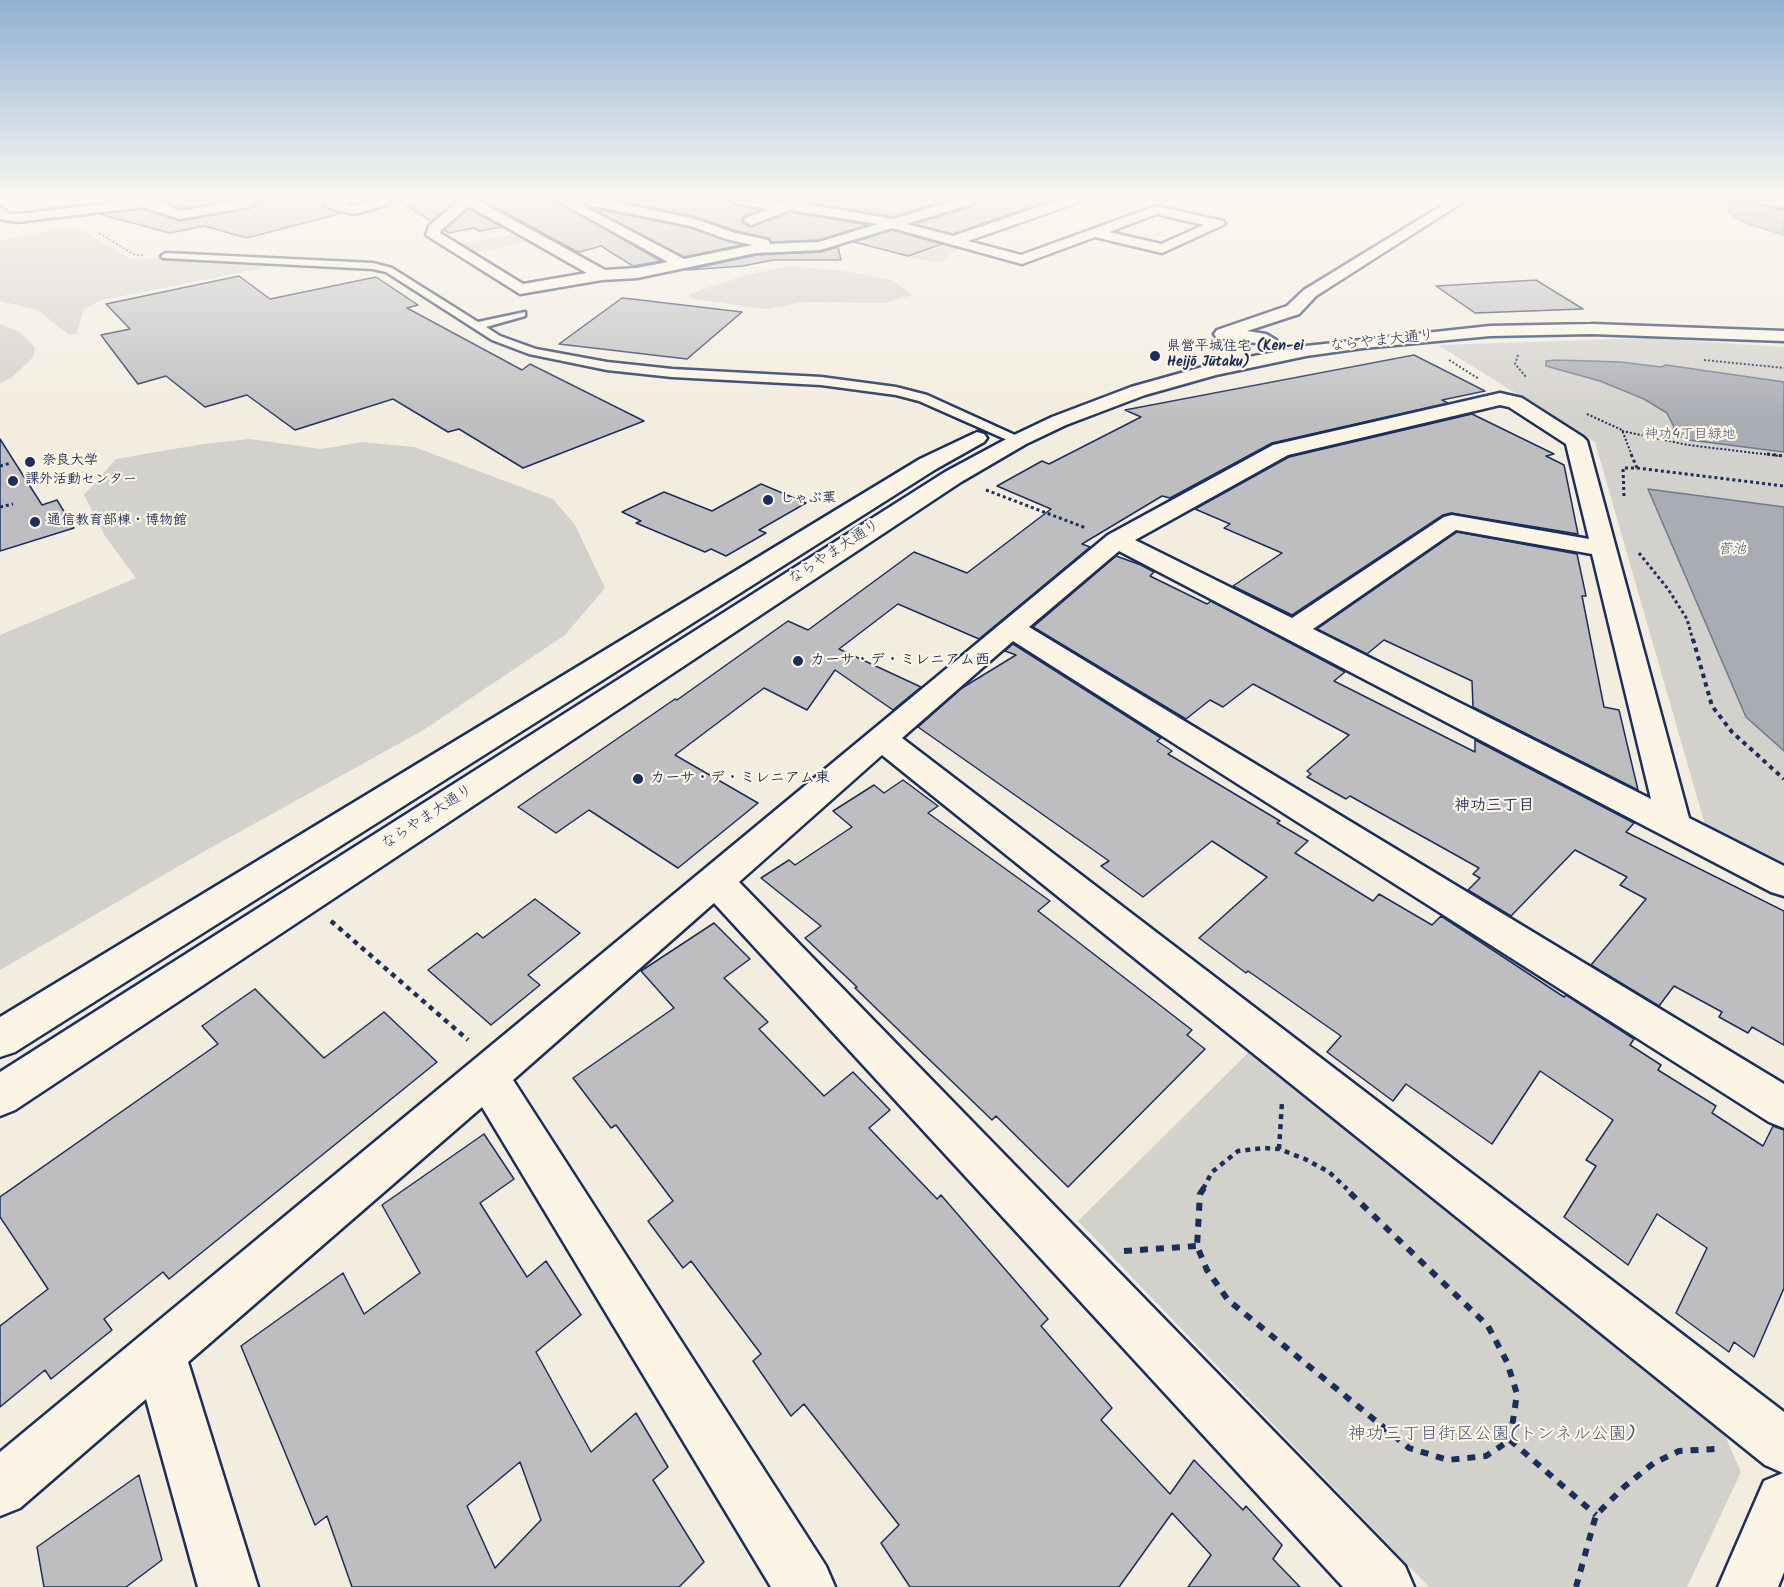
<!DOCTYPE html>
<meta charset="utf-8">
<style>
body{margin:0}
canvas{display:block;background:#f3ede0}
</style>
<canvas width="1784" height="1587"></canvas>
<script>
const ctx = document.querySelector('canvas').getContext('2d');
ctx.lineJoin = 'round';
function fillPath(path, color) { ctx.fillStyle = color; ctx.fill(path, 'evenodd'); }
const shape = rows => new Path2D(rows.map(r => 'M' + r).join(''));
function stroke(path, color, width, dash) { ctx.strokeStyle = color; ctx.lineWidth = width; ctx.lineCap = dash ? 'butt' : 'round'; ctx.setLineDash(dash || []); ctx.stroke(path); }
function label(font, color, halo, rows, align = 'center') {
  ctx.font = font + ' Kalam,"Klee One",sans-serif'; ctx.lineWidth = 4.5; ctx.setLineDash([]); ctx.textBaseline = 'middle'; ctx.strokeStyle = halo; ctx.fillStyle = color; for (const [text, x, y, turn = 0] of rows) {
    ctx.save(); ctx.translate(x, y); ctx.rotate((+turn || 0) * Math.PI / 180); ctx.textAlign = isNaN(turn) ? turn : align; if (halo) ctx.strokeText(text, 0, 0); ctx.fillText(text, 0, 0); ctx.restore();
  }
}
const green = shape([
 [73,225,131,259,164,258,269,267,102,300,84,308,77,334,69,335,38,310,0,301,0,241],
 [521,233,535,240,472,253,459,244],
 [951,243,965,246,949,255,941,263,905,257],
 [789,266,844,271,892,280,912,295,884,303,804,302,766,309,692,299,689,294,744,276],
 [0,324,20,332,35,347,33,357,23,367,11,378,0,383],
 [1648,338,1784,347,1784,865,1705,825,1595,442,1438,345],
 [250,439,321,449,362,442,414,447,553,499,575,525,605,588,565,635,422,731,203,852,0,970,0,635,136,578,105,536,84,495,116,459,203,444],
 [1248,1053,1720,1424,1741,1472,1687,1587,1429,1587,1078,1221]
]);
const water = shape([
 [1709,200,1747,200,1784,208,1784,235,1749,224,1733,216,1722,204,1709,200],
 [1556,360,1621,362,1661,367,1666,365,1784,382,1784,452,1689,440,1671,433,1674,427,1667,413,1644,399,1600,381,1546,366,1546,361,1556,360],
 [1648,489,1784,507,1784,751,1746,717,1648,489]
]);
const building = shape([
 [159,200,231,200,181,209,159,200],
 [257,200,328,200,323,203,325,208,342,213,247,238,204,226,170,233,99,214,143,209,180,221,249,209,257,205,257,200],
 [398,200,457,200,431,221,398,200],
 [482,200,554,200,661,261,633,266,601,246,580,252,574,250,482,200],
 [615,200,729,200,737,206,760,210,745,216,742,220,743,223,750,227,790,212,868,225,819,240,771,242,768,238,736,231,696,217,615,200],
 [812,200,948,200,893,217,810,203,812,200],
 [977,200,1052,200,953,234,914,224,975,205,977,200],
 [591,208,690,228,742,245,684,257,591,208],
 [469,209,502,227,480,231,474,228,449,233,444,230,469,209],
 [892,230,942,244,908,256,854,242,892,230],
 [838,247,841,260,773,260,743,266,687,270,756,255,820,252,838,247],
 [239,276,270,299,376,277,418,305,407,308,522,370,530,364,644,421,523,468,459,429,448,432,393,399,295,430,247,395,205,407,166,376,138,384,101,335,130,329,106,304,239,276],
 [1536,280,1583,309,1475,313,1436,286,1536,280],
 [622,298,632,299,742,312,687,359,559,344,622,298],
 [1414,355,1485,391,1442,400,1448,403,1272,443,1170,498,1162,496,1082,544,1090,547,979,639,898,604,839,649,921,687,893,710,835,670,807,710,764,688,675,755,758,803,678,868,589,810,556,833,518,807,675,699,677,700,788,621,808,630,914,552,967,573,1051,509,997,486,1042,461,1049,464,1141,417,1125,410,1414,355],
 [1472,414,1554,454,1546,456,1564,465,1578,534,1451,513,1443,515,1292,615,1233,586,1282,553,1224,528,1230,524,1195,509,1289,457,1472,414],
 [0,439,42,505,57,500,74,528,0,551,0,439],
 [761,484,806,503,759,530,766,533,726,556,711,549,705,552,636,523,641,521,622,512,664,492,712,511,761,484],
 [1457,532,1577,554,1586,596,1582,596,1604,707,1619,710,1638,790,1473,707,1472,681,1384,640,1367,654,1317,629,1457,532],
 [1116,556,1141,565,1154,572,1150,576,1207,604,1211,601,1345,672,1334,681,1475,752,1475,740,1634,823,1626,832,1784,911,1784,1045,1752,1027,1748,1033,1719,1017,1722,1012,1674,986,1659,1006,1591,965,1646,899,1620,885,1627,877,1575,850,1511,916,1468,890,1480,878,1473,874,1479,868,1350,796,1346,799,1307,777,1311,774,1307,771,1349,735,1253,684,1223,707,1210,700,1186,719,1033,627,1116,556],
 [1013,644,1161,738,1157,741,1172,751,1168,754,1280,821,1277,823,1308,841,1295,853,1373,901,1379,894,1432,925,1441,916,1564,997,1566,995,1634,1039,1630,1045,1661,1065,1658,1070,1716,1106,1712,1113,1763,1146,1773,1126,1784,1130,1784,1288,1754,1357,1734,1342,1729,1352,1676,1313,1707,1248,1657,1214,1628,1265,1564,1217,1596,1166,1586,1160,1613,1120,1540,1071,1492,1144,1406,1084,1393,1101,1327,1052,1341,1036,1248,971,1246,973,1199,938,1267,877,1212,841,1143,897,1101,866,1109,861,918,727,962,688,1016,655,1005,651,1013,644],
 [903,780,938,806,928,813,1050,901,1038,911,1192,1030,1187,1035,1205,1049,1068,1187,996,1116,992,1120,855,988,857,987,805,938,821,926,761,878,789,860,795,865,852,827,833,811,874,785,884,793,903,780],
 [535,899,580,933,528,975,540,985,491,1025,428,970,477,933,483,938,535,899],
 [714,923,750,959,724,978,768,1022,759,1029,824,1096,853,1072,890,1110,869,1128,937,1199,941,1195,1048,1319,1041,1326,1112,1408,1101,1420,1170,1494,1194,1460,1243,1510,1246,1506,1282,1545,1273,1559,1300,1587,1188,1587,1211,1555,1172,1513,1119,1587,910,1587,881,1543,899,1525,804,1404,791,1416,753,1361,761,1354,691,1261,683,1268,648,1221,673,1201,616,1125,611,1128,573,1078,674,1008,641,971,714,923],
 [255,989,324,1058,384,1012,437,1062,169,1279,163,1272,104,1319,112,1330,51,1379,45,1370,0,1407,0,1326,48,1289,0,1217,0,1197,218,1044,202,1026,255,989],
 [484,1134,514,1179,480,1203,527,1277,546,1261,581,1315,536,1352,591,1452,636,1413,668,1467,653,1480,704,1562,679,1587,352,1587,327,1516,315,1525,241,1346,343,1273,364,1314,420,1273,382,1205,484,1134],
 [520,1462,541,1520,495,1568,467,1506,520,1462],
 [139,1475,162,1560,126,1587,44,1587,37,1547,139,1475]
]);
const pathFar5 = shape([
 [99,233,133,254,145,256]
]);
const pathFar4 = shape([
 [1518,355,1515,364,1527,378],
 [1449,360,1479,379],
 [1704,360,1784,368],
 [1587,414,1622,430,1632,456],
 [1622,431,1688,445,1780,456]
]);
const pathFar3 = shape([
 [1767,454,1784,456],
 [0,466,11,463],
 [1637,468,1784,486],
 [986,490,1086,528],
 [1624,496,1623,468,1637,468,1631,454],
 [0,507,13,504],
 [1639,553,1668,589,1687,619,1693,641]
]);
const pathFar2 = shape([
 [1693,639,1712,706,1732,732,1784,779]
]);
const pathFar1 = shape([
 [331,921,468,1040],
 [1279,1149,1282,1102],
 [1203,1189,1212,1172,1238,1151,1264,1148,1279,1149,1305,1159,1329,1172,1347,1189]
]);
const path = shape([
 [1204,1188,1200,1194,1197,1246,1207,1270,1228,1300,1409,1448,1448,1460,1486,1456,1510,1440,1517,1394,1507,1362,1488,1326,1345,1188],
 [1124,1251,1197,1246],
 [1510,1440,1596,1515],
 [1576,1587,1596,1515,1624,1487,1654,1463,1679,1451,1715,1449]
]);
const service = shape([
 [166,253,373,263,392,268,478,322,525,312,525,316,486,327,500,336,536,349,607,362,672,369,821,377,896,387,927,395,1026,440,1024,443,1014,443,919,401,896,395,821,385,672,377,607,370,529,354,492,340,386,272,373,269,163,258,161,256,166,253]
]);
const minor = shape([
 [136,200,153,200,181,211,244,200,254,200,256,203,249,207,180,219,143,207,17,222,0,219,0,207,10,214,17,214,136,200],
 [332,200,351,200,346,204,354,206,369,202,368,200,387,200,389,202,387,205,354,214,327,207,325,204,332,200],
 [460,200,477,200,605,270,637,268,668,262,556,200,572,200,684,259,753,245,726,239,691,226,585,204,579,200,604,200,695,219,735,233,768,240,770,244,819,242,878,224,790,210,751,225,744,221,746,218,769,209,737,204,731,200,760,200,783,204,793,200,810,200,804,204,893,219,956,200,975,200,974,203,906,224,953,236,1059,200,1077,200,1076,203,968,241,1021,255,1156,206,1223,221,1225,224,1162,253,1095,237,1022,264,892,228,820,250,756,253,637,278,602,280,520,294,426,235,429,226,460,200],
 [469,206,587,273,523,284,440,233,441,230,469,206],
 [1157,214,1204,225,1161,244,1109,232,1157,214],
 [1451,200,1466,200,1316,296,1299,314,1247,331,1266,334,1276,340,1279,344,1276,348,1270,349,1256,343,1223,339,1217,338,1214,334,1217,330,1287,306,1304,290,1451,200],
 [1757,200,1784,200,1784,208,1758,203,1757,200],
 [1500,393,1522,398,1583,437,1587,441,1689,818,1784,866,1784,896,1771,892,1119,551,1029,627,1784,1084,1784,1128,1769,1122,1013,641,902,738,1784,1412,1784,1572,1778,1587,1718,1587,1764,1481,1783,1473,1765,1465,882,755,739,882,1405,1566,1414,1587,1343,1587,714,903,513,1080,826,1566,835,1587,771,1587,482,1107,188,1362,258,1587,198,1587,146,1399,20,1508,0,1516,0,1452,1108,535,1273,445,1500,393],
 [1500,405,1509,407,1566,444,1589,539,1452,515,1444,517,1292,618,1135,540,1288,455,1500,405],
 [1456,530,1592,554,1651,799,1313,629,1456,530]
]);
const tertiary = shape([
 [1592,324,1784,331,1784,341,1592,334,1490,336,1363,348,1306,356,1216,375,1145,395,1066,425,1026,444,961,482,15,1110,0,1116,0,1072,945,472,1012,436,1052,417,1131,387,1213,364,1306,346,1490,326,1592,324],
 [977,432,984,434,987,438,984,442,936,469,15,1052,0,1057,0,1017,920,459,977,432]
]);
const markers = [
 [1155,356,6,"#1b2f5e"],
 [30,462,6,"#1b2f5e"],
 [13,481,6,"#1b2f5e"],
 [768,500,6,"#1b2f5e"],
 [35,522,6,"#1b2f5e"],
 [798,661,6,"#1b2f5e"],
 [638,779,6,"#1b2f5e"]
];
const farPoinames = [
 ["県営平城住宅 (Ken-ei",1167,348],
 ["Heijō Jūtaku)",1167,364],
 ["奈良大学",42,462],
 ["課外活動センター",25,481],
 ["しゃぶ葉",780,500],
 ["通信教育部棟・博物館",47,522]
];
const farParknames = [
 ["神功4丁目緑地",1690,436]
];
const farWaternames = [
 ["菅池",1732,551]
];
const streetNames = [
 ["ならやま大通り",1382,342,-6],
 ["ならやま大通り",835,553,-33],
 ["ならやま大通り",428,818,-33]
];
const poiNames = [
 ["カーサ・デ・ミレニアム西",810,661],
 ["カーサ・デ・ミレニアム東",650,779]
];
const neighbourhoodNames = [
 ["神功三丁目",1494,807]
];
const nearParknames = [
 ["神功三丁目街区公園(トンネル公園)",1492,1436]
];
fillPath(green, '#d3d1cc');
fillPath(water, '#a9acb3');
stroke(water, '#707a91', 1.5);
fillPath(building, '#bebec0');
stroke(building, '#1b2f5e', 1.5);
stroke(service, '#1b2f5e', 5);
stroke(minor, '#1b2f5e', 5);
stroke(tertiary, '#1b2f5e', 5);
stroke(pathFar5, '#1b2f5e', 1.5, [2, 2]);
stroke(pathFar4, '#1b2f5e', 2, [2, 2]);
stroke(pathFar3, '#1b2f5e', 3, [3, 3]);
stroke(pathFar2, '#1b2f5e', 4, [4.5, 4.5]);
stroke(pathFar1, '#1b2f5e', 4.5, [5, 5]);
stroke(path, '#1b2f5e', 6, [8, 8]);
fillPath(service, '#fcf5e5');
fillPath(minor, '#fcf5e5');
fillPath(tertiary, '#fcf5e5');
const sky = ctx.createLinearGradient(0, 0, 0, 422);
sky.addColorStop(0, '#8fb1d3');
sky.addColorStop(0.47, '#faf7f1');
sky.addColorStop(1, '#faf7f100');
ctx.fillStyle = sky;
ctx.fillRect(0, 0, 1784, 422);
for (const [x, y, r, color] of markers) { const dot = new Path2D(); dot.arc(x, y, r, 0, 2 * Math.PI); ctx.fillStyle = color; ctx.fill(dot); stroke(dot, '#fcf5e5', 2); }
label('bold 14px', '#1b2f5e', '#fcf5e5', farPoinames, 'left');
label('14px', '#49587a', '#fcf5e5', farParknames);
label('italic 14px', '#465478', '#fcf5e5', farWaternames);
label('15px', '#1b2f5e', '#fcf5e5', streetNames);
label('bold 15px', '#1b2f5e', '#fcf5e5', poiNames, 'left');
label('bold 16px', '#1b2f5e', '#fcf5e5', neighbourhoodNames);
label('18px', '#49587a', '#fcf5e5', nearParknames);
</script>
